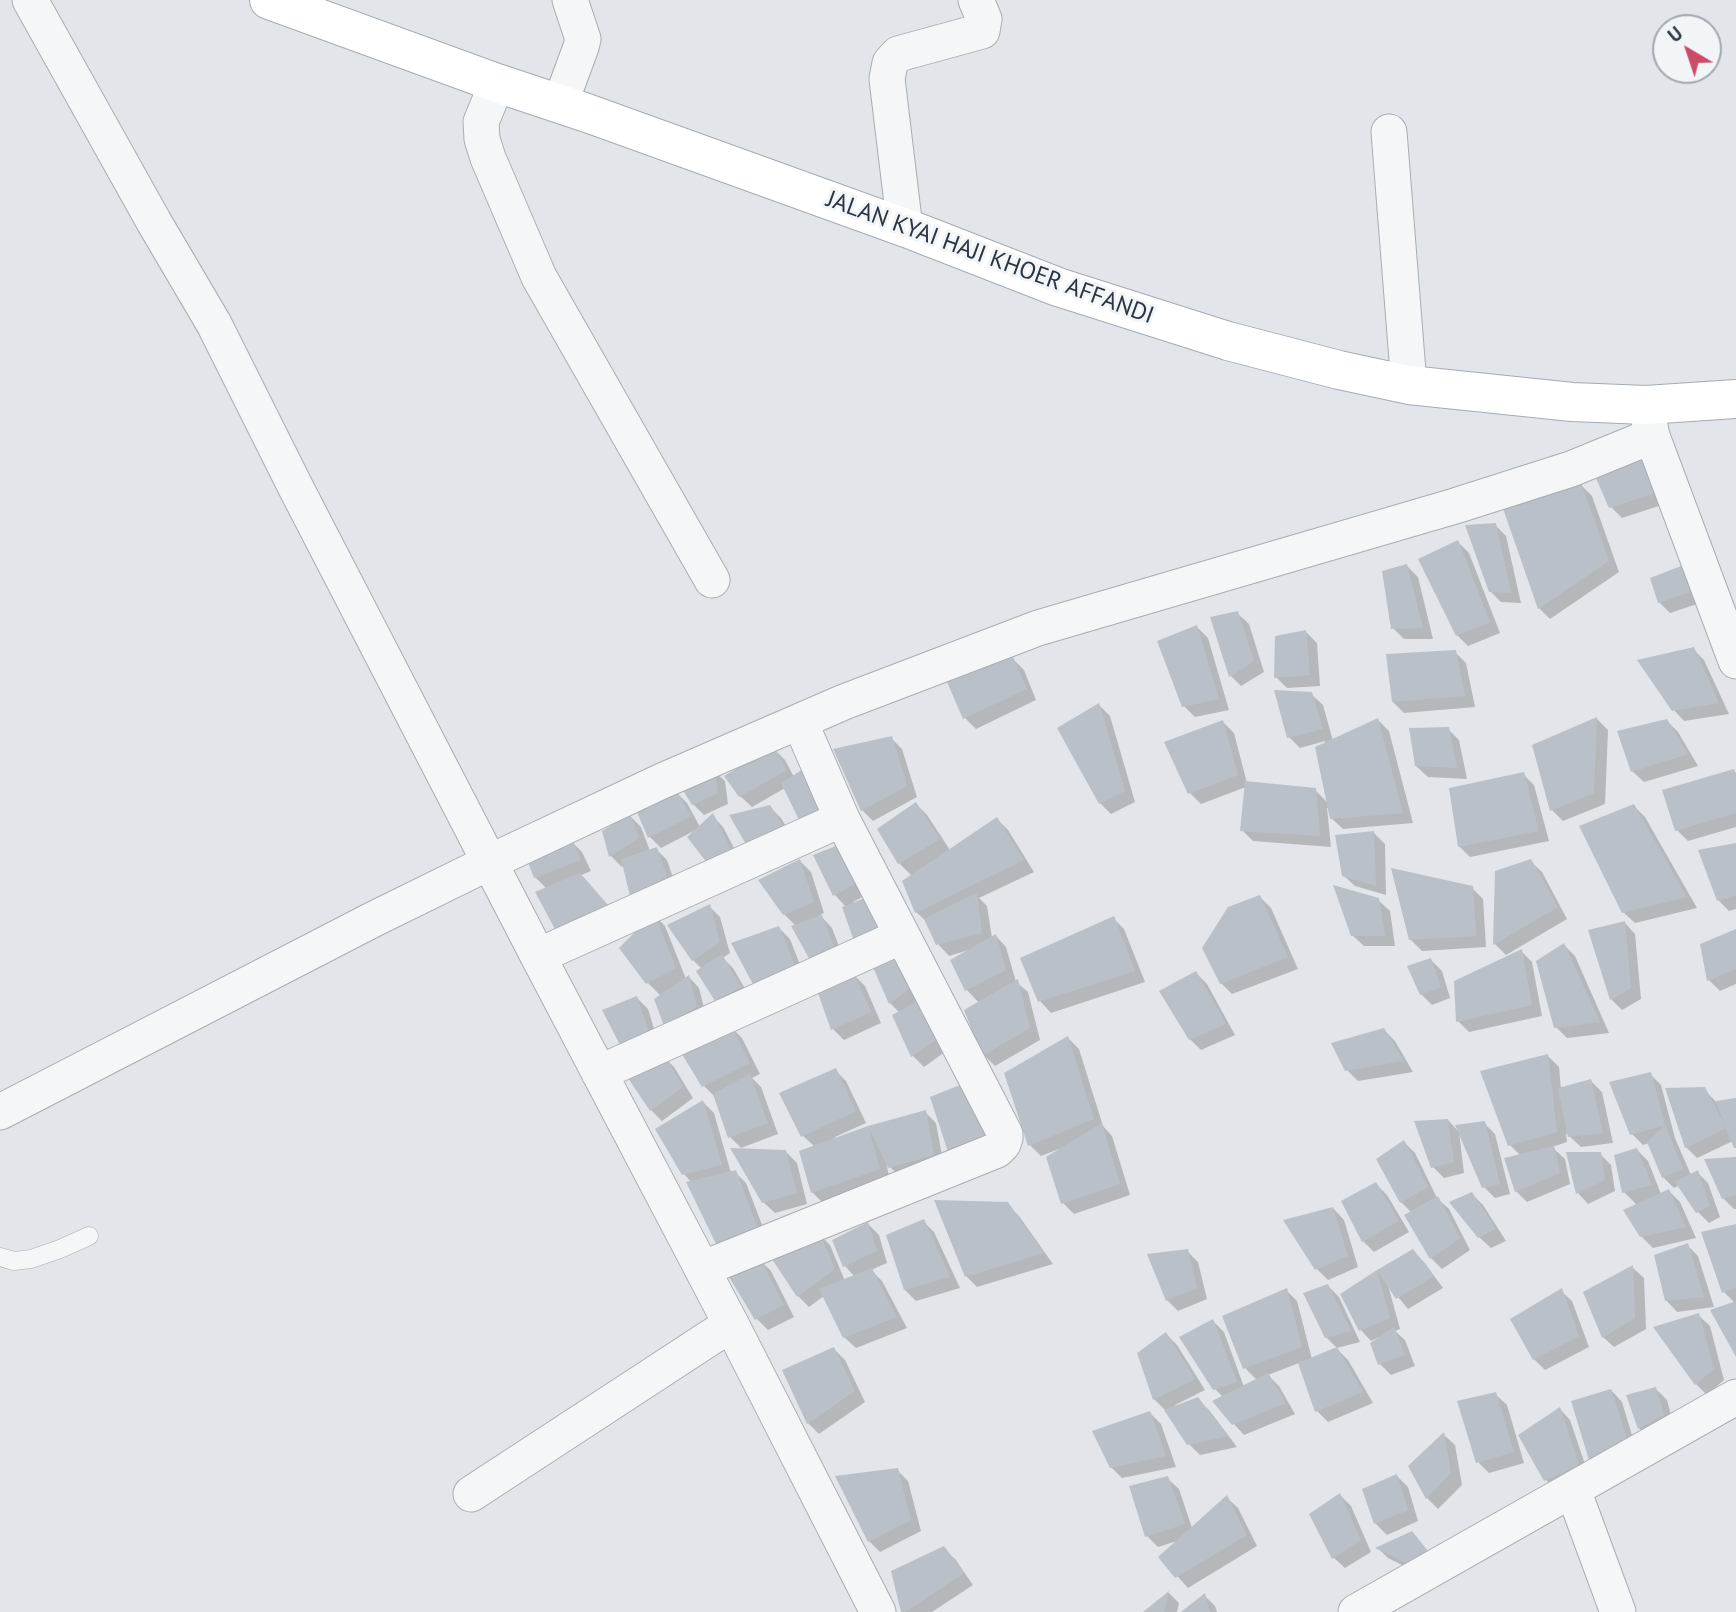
<!DOCTYPE html>
<style>
body{margin:0}
#map{position:relative;width:1736px;height:1612px;overflow:hidden;background:#e2e6ea;font-family:"PT Sans",sans-serif}
canvas{display:block}
.north{position:absolute;left:1652px;top:14px;width:70px;height:70px;box-sizing:border-box;background:#f2f5f7;border:2px solid #a2a8af;border-radius:50%;rotate:321deg;font-size:19px;font-weight:700;line-height:28px;text-align:center;color:#2b3542}
.north::after{content:'';display:block;margin:auto;width:24px;height:32px;background:#ca4c69;clip-path:polygon(50% 0,100% 100%,50% 72%,0 100%)}
</style>
<div id="map">
<canvas width="1736" height="1612"></canvas>
<div class="north">U</div>
</div>
<script>
const ctx = document.querySelector('canvas').getContext('2d');
ctx.lineJoin = 'round';
function fillPath(path, color) { ctx.fillStyle = color; ctx.fill(path, 'evenodd'); }
const shape = rows => new Path2D(rows.map(r => 'M' + r).join(''));
function stroke(path, color, width, dash) { ctx.strokeStyle = color; ctx.lineWidth = width; ctx.lineCap = dash ? 'butt' : 'round'; ctx.setLineDash(dash || []); ctx.stroke(path); }
function label(font, color, halo, rows, align = 'center') {
  ctx.font = font + ' "PT Sans",sans-serif'; ctx.lineWidth = 6; ctx.setLineDash([]); ctx.textBaseline = 'middle'; ctx.strokeStyle = halo; ctx.fillStyle = color; for (const [text, x, y, turn = 0] of rows) {
    ctx.save(); ctx.translate(x, y); ctx.rotate((+turn || 0) * Math.PI / 180); ctx.textAlign = isNaN(turn) ? turn : align; if (halo) ctx.strokeText(text, 0, 0); ctx.fillText(text, 0, 0); ctx.restore();
  }
}
const shadow = shape([
 [1645,454,1668,503,1622,518,1611,507],
 [1581,485,1592,496,1619,572,1550,619,1539,608],
 [1495,525,1506,536,1521,603,1501,602,1490,591],
 [1458,542,1469,553,1500,633,1468,646,1457,635],
 [1407,566,1418,577,1433,639,1404,639,1393,628],
 [1681,568,1692,579,1700,603,1670,613,1659,602],
 [1237,613,1249,624,1264,672,1241,686,1231,676],
 [1197,627,1208,638,1229,710,1195,717,1184,706],
 [1306,632,1317,643,1320,686,1287,688,1276,677],
 [1693,649,1704,660,1729,714,1684,721,1673,709],
 [1455,652,1466,663,1475,707,1404,713,1393,702],
 [1013,659,1024,670,1036,700,976,729,965,718],
 [1311,694,1323,705,1333,741,1378,720,1389,731,1413,823,1343,829,1331,818,1329,808,1327,808,1331,847,1253,841,1242,830,1246,787,1201,804,1190,793,1223,722,1234,733,1247,783,1315,790,1328,803,1325,741,1300,748,1289,737],
 [1099,705,1110,716,1135,802,1111,814,1100,803],
 [1597,719,1608,730,1605,804,1563,821,1552,810,1534,746],
 [1667,721,1678,732,1698,766,1644,782,1632,771],
 [1448,729,1459,740,1467,779,1428,777,1416,766],
 [891,738,902,749,917,797,873,821,862,810],
 [774,749,785,760,794,777,785,788,752,807,740,796],
 [714,771,725,781,728,804,704,815,693,804],
 [1734,771,1736,773,1736,827,1688,841,1677,830],
 [1523,774,1534,785,1549,841,1470,857,1459,846],
 [676,792,687,803,700,827,713,816,723,827,744,867,694,831,661,848,650,837],
 [916,804,927,815,950,850,997,819,1008,830,1034,872,979,898,987,906,992,938,996,936,1006,947,1016,982,1028,992,1040,1040,995,1066,984,1055,979,1003,967,990,953,961,969,950,949,956,938,944,928,923,916,912,912,876,899,863],
 [1634,806,1645,817,1697,908,1635,923,1623,912],
 [770,807,781,818,796,843,760,856],
 [630,816,641,827,650,851,656,849,667,860,679,895,624,865,622,867,611,856],
 [1374,833,1385,844,1386,895,1355,886,1343,875],
 [571,841,582,852,591,871,547,889,535,877],
 [845,845,868,894,853,902,854,904,846,907,835,895],
 [1736,845,1736,909,1729,911,1718,900],
 [800,861,811,872,824,913,820,915,832,928,845,962,796,926,784,914],
 [1530,861,1542,872,1567,919,1506,955,1495,944,1497,872],
 [1472,888,1483,899,1486,947,1422,951,1410,939],
 [1260,897,1271,908,1298,969,1232,994,1221,983],
 [1378,900,1390,911,1395,946,1364,946,1352,935],
 [709,906,720,917,730,953,723,958,733,968,751,999,728,1011,717,1000,702,969,693,960],
 [654,915,665,926,686,979,689,977,699,988,707,1019,676,1036,661,996,648,983],
 [1113,918,1124,929,1145,982,1051,1013,1040,1001],
 [1625,923,1635,934,1641,999,1622,1010,1611,999,1590,932],
 [779,928,790,939,806,980,769,1000],
 [1736,931,1736,984,1720,991,1709,980],
 [1564,945,1575,956,1609,1033,1567,1038,1556,1027],
 [1521,951,1532,962,1542,1016,1469,1032,1458,1021],
 [897,954,949,1049,924,1067,913,1056,900,1013,890,1003],
 [1431,960,1442,971,1450,998,1432,1005,1421,994],
 [1196,973,1207,984,1235,1035,1201,1050,1190,1039],
 [854,975,865,986,881,1023,844,1040,833,1029,821,994],
 [637,998,648,1009,660,1048,605,1011],
 [731,1027,742,1038,760,1074,752,1078,761,1087,778,1134,741,1148,730,1137,714,1096,703,1085],
 [1384,1030,1395,1041,1413,1072,1358,1081,1347,1070],
 [1068,1038,1079,1049,1103,1126,1112,1136,1130,1195,1074,1214,1063,1203,1060,1151,1059,1149,1041,1156,1030,1145,1006,1073],
 [663,1056,674,1067,693,1098,662,1121,651,1110],
 [1548,1056,1559,1067,1561,1089,1591,1081,1602,1092,1613,1143,1581,1147,1566,1133,1567,1142,1552,1147,1565,1159,1570,1184,1527,1202,1516,1191,1521,1156,1510,1145],
 [835,1070,846,1081,866,1123,835,1137,836,1140,869,1128,925,1112,936,1123,944,1166,901,1178,886,1163,890,1180,823,1203,812,1192,815,1147,803,1136],
 [1650,1074,1661,1085,1675,1138,1691,1175,1697,1172,1708,1183,1720,1217,1709,1223,1698,1212,1680,1185,1674,1188,1663,1177,1649,1143,1643,1145,1632,1134],
 [1704,1089,1717,1103,1736,1100,1736,1148,1733,1141,1697,1158,1686,1147],
 [703,1102,714,1113,731,1173,735,1172,746,1183,769,1243,692,1183,684,1174],
 [1448,1120,1459,1132,1464,1173,1444,1178,1433,1167],
 [1484,1123,1495,1134,1510,1194,1495,1198,1484,1187],
 [1404,1142,1415,1153,1437,1198,1449,1209,1470,1250,1442,1269,1431,1258,1412,1213,1401,1202],
 [1637,1150,1648,1161,1661,1194,1669,1191,1680,1202,1696,1238,1653,1248,1641,1236,1637,1205,1624,1192],
 [786,1152,797,1163,807,1204,775,1213,763,1202],
 [1600,1154,1611,1165,1615,1191,1588,1204,1578,1193],
 [1736,1159,1736,1209,1734,1209,1723,1198],
 [1376,1184,1387,1195,1409,1232,1374,1252,1363,1241],
 [1472,1194,1483,1205,1506,1241,1491,1248,1479,1237],
 [1007,1204,1019,1216,1053,1264,977,1287,966,1276],
 [1333,1208,1344,1220,1358,1267,1328,1280,1317,1269],
 [923,1221,934,1232,960,1288,916,1301,905,1290],
 [868,1224,879,1235,887,1263,871,1270,882,1281,907,1328,856,1348,844,1337,824,1296,809,1307,798,1296,819,1234,830,1245,845,1281,855,1277,845,1266],
 [1736,1226,1736,1354,1735,1303,1724,1292],
 [1687,1245,1698,1256,1714,1307,1677,1312,1666,1300],
 [1187,1251,1198,1262,1207,1299,1178,1311,1167,1300],
 [1413,1251,1424,1262,1443,1288,1408,1309,1388,1285,1400,1329,1395,1331,1405,1340,1415,1366,1391,1375,1380,1364,1379,1337,1371,1341,1360,1329,1342,1295,1377,1271],
 [760,1260,771,1271,794,1317,768,1330,757,1319],
 [1633,1268,1644,1278,1646,1329,1614,1347,1603,1337],
 [1328,1286,1339,1297,1360,1342,1337,1348,1326,1337],
 [1286,1290,1297,1301,1312,1359,1337,1349,1348,1360,1373,1403,1328,1422,1317,1411,1300,1363,1299,1363,1268,1375,1279,1386,1295,1414,1244,1435,1233,1423,1223,1397,1215,1389,1213,1321,1224,1332,1244,1387,1257,1380,1245,1368],
 [1561,1291,1572,1301,1589,1347,1545,1370,1534,1359],
 [1698,1315,1710,1326,1724,1380,1707,1395,1696,1384],
 [1166,1334,1177,1345,1205,1390,1175,1405,1176,1407,1197,1399,1209,1410,1237,1447,1200,1455,1188,1443,1165,1410,1154,1399],
 [834,1349,845,1360,865,1402,819,1434,808,1423,784,1371],
 [1656,1389,1667,1400,1674,1426,1650,1439,1639,1428],
 [1611,1390,1622,1402,1638,1455,1573,1402],
 [1495,1394,1507,1405,1524,1463,1489,1473,1478,1462],
 [1560,1409,1570,1420,1589,1476,1557,1491,1546,1480],
 [1150,1413,1161,1424,1176,1467,1122,1478,1111,1467],
 [1444,1435,1455,1445,1462,1485,1438,1509,1427,1498,1410,1467],
 [897,1470,908,1481,921,1531,880,1552,869,1541],
 [1397,1476,1408,1487,1418,1521,1387,1535,1376,1524,1364,1490],
 [1167,1478,1179,1489,1192,1528,1227,1498,1238,1508,1257,1546,1188,1588,1160,1557,1180,1540,1158,1547,1147,1536],
 [1340,1495,1351,1506,1371,1552,1345,1568,1334,1558],
 [1411,1533,1437,1562,1418,1573,1388,1558,1378,1548],
 [943,1548,955,1559,973,1585,932,1612,903,1612],
 [1169,1593,1179,1603,1177,1612,1146,1612],
 [1205,1596,1215,1606,1217,1612,1184,1612]
]);
const building = shape([
 [1646,452,1658,492,1609,508,1595,476],
 [1581,483,1609,561,1538,609,1500,500],
 [1496,523,1511,593,1489,592,1465,525],
 [1458,540,1490,622,1456,636,1418,559],
 [1407,564,1423,628,1391,629,1382,571],
 [1681,566,1690,592,1658,603,1650,578],
 [1238,611,1254,661,1229,677,1210,617],
 [1197,625,1219,699,1182,707,1157,641],
 [1306,630,1310,675,1274,678,1275,636],
 [1694,647,1719,703,1672,711,1637,660],
 [1456,650,1465,696,1392,702,1386,654],
 [1013,657,1027,689,963,719,947,682],
 [1274,690,1312,692,1323,729,1287,738],
 [1099,703,1125,791,1099,804,1057,728],
 [1597,717,1594,793,1550,811,1532,745],
 [1378,718,1403,813,1330,819,1315,747],
 [1667,719,1688,754,1631,772,1617,731],
 [1223,720,1238,775,1188,794,1164,742],
 [1449,727,1457,768,1415,766,1409,728],
 [892,736,907,786,861,811,833,749],
 [774,747,787,770,739,797,724,776],
 [808,766,831,815,802,826,781,783],
 [715,769,718,793,692,805,682,789],
 [1734,769,1736,776,1736,813,1675,831,1662,790],
 [1524,772,1539,831,1458,847,1449,788],
 [1245,781,1316,788,1320,836,1240,831],
 [676,790,691,816,648,838,637,812],
 [916,802,940,839,898,864,877,829],
 [1634,804,1687,897,1622,913,1579,826],
 [770,805,787,832,747,846,729,815],
 [713,813,734,855,711,868,687,837],
 [630,814,639,838,609,857,602,831],
 [997,817,1024,860,915,913,902,881],
 [1374,831,1376,886,1342,876,1335,835],
 [572,839,581,860,534,878,528,862],
 [846,842,858,882,833,896,813,855],
 [1736,843,1736,895,1717,901,1698,850],
 [657,847,669,883,631,900,621,859],
 [800,859,814,902,783,915,758,880],
 [1531,859,1558,907,1493,945,1495,871],
 [1391,868,1473,886,1476,936,1409,940],
 [580,873,609,906,556,931,535,892],
 [1333,885,1379,898,1385,936,1351,936],
 [977,893,982,933,936,945,924,919],
 [872,895,884,925,854,941,842,907],
 [1260,895,1288,957,1220,984,1202,948,1228,907],
 [710,904,720,942,692,961,667,925],
 [654,913,676,968,646,984,619,948],
 [822,915,835,950,810,960,791,926],
 [1114,916,1135,971,1038,1002,1020,958],
 [1625,921,1631,988,1610,1000,1588,930],
 [779,926,796,969,756,990,731,943],
 [1736,929,1736,969,1707,981,1700,944],
 [996,934,1006,970,965,991,950,960],
 [1564,943,1600,1022,1554,1028,1536,961],
 [1522,949,1532,1005,1456,1022,1454,981],
 [898,952,911,987,889,1004,872,965],
 [722,954,741,987,715,1001,696,971],
 [1431,958,1441,987,1420,995,1407,966],
 [1196,971,1226,1024,1189,1040,1159,991],
 [854,973,871,1012,831,1030,818,993],
 [689,975,697,1007,664,1026,654,999],
 [1018,979,1030,1028,982,1056,964,1010],
 [637,996,650,1036,622,1049,602,1010],
 [920,1000,940,1037,911,1057,892,1015],
 [731,1025,750,1063,702,1087,680,1051],
 [1384,1028,1404,1061,1345,1071,1331,1043],
 [1068,1036,1094,1119,1028,1146,1004,1073],
 [664,1054,683,1087,650,1111,624,1072],
 [1548,1054,1557,1132,1508,1146,1480,1071],
 [836,1068,856,1111,801,1137,779,1093],
 [1651,1072,1665,1125,1630,1135,1609,1082],
 [750,1074,768,1123,728,1138,713,1094],
 [1591,1079,1603,1133,1568,1137,1558,1088],
 [960,1085,989,1134,949,1155,930,1097],
 [1705,1087,1726,1128,1716,1101,1736,1098,1736,1148,1734,1148,1726,1128,1685,1148,1665,1088],
 [703,1100,722,1165,682,1175,655,1129],
 [926,1110,934,1155,888,1168,868,1126,880,1169,811,1193,799,1151,868,1126],
 [1448,1119,1454,1162,1431,1168,1414,1121],
 [1485,1121,1500,1184,1482,1188,1455,1125],
 [1102,1123,1120,1184,1061,1204,1046,1157],
 [1665,1125,1683,1169,1662,1178,1647,1142],
 [1404,1140,1428,1187,1400,1203,1376,1159],
 [1554,1146,1560,1173,1515,1192,1504,1158],
 [730,1148,786,1150,797,1193,762,1203],
 [1637,1148,1652,1185,1622,1193,1614,1155],
 [1566,1152,1601,1152,1605,1180,1576,1194],
 [1736,1157,1736,1195,1722,1199,1704,1159],
 [736,1170,759,1232,719,1250,686,1182],
 [1698,1170,1710,1206,1696,1213,1675,1182],
 [1376,1182,1399,1221,1362,1242,1341,1201],
 [1669,1189,1686,1227,1640,1237,1623,1210],
 [1472,1192,1496,1229,1478,1238,1449,1202],
 [1438,1196,1460,1238,1430,1259,1404,1215],
 [934,1200,1008,1202,1044,1253,965,1277],
 [1333,1207,1348,1256,1315,1270,1283,1220],
 [924,1219,950,1277,904,1290,886,1235],
 [868,1222,877,1251,843,1267,832,1240],
 [1736,1224,1736,1287,1722,1293,1701,1232],
 [819,1232,835,1269,797,1297,772,1259],
 [1688,1243,1704,1297,1665,1301,1654,1255],
 [1188,1249,1197,1288,1166,1301,1147,1254],
 [1413,1249,1434,1276,1396,1299,1377,1270],
 [760,1258,784,1305,755,1320,729,1277],
 [1633,1265,1635,1318,1602,1338,1583,1292],
 [872,1268,897,1317,843,1338,819,1289],
 [1377,1270,1390,1318,1359,1331,1340,1294],
 [1328,1284,1351,1331,1325,1338,1303,1293],
 [1287,1288,1302,1347,1243,1369,1222,1316],
 [1562,1288,1579,1336,1533,1360,1510,1319],
 [1736,1301,1736,1357,1710,1310],
 [1699,1313,1714,1369,1695,1385,1653,1327],
 [1213,1319,1237,1382,1213,1390,1179,1337],
 [1394,1327,1405,1355,1378,1365,1370,1343],
 [1166,1332,1195,1379,1153,1400,1137,1353],
 [834,1347,855,1391,807,1424,782,1370],
 [1337,1347,1363,1392,1315,1412,1298,1363],
 [1268,1373,1286,1403,1232,1425,1212,1401],
 [1656,1387,1664,1415,1638,1429,1626,1395],
 [1611,1389,1629,1444,1589,1460,1571,1401],
 [1496,1392,1514,1452,1476,1463,1457,1401],
 [1198,1397,1228,1436,1187,1445,1164,1410],
 [1560,1407,1579,1465,1544,1481,1518,1435],
 [1150,1411,1166,1456,1110,1468,1092,1431],
 [1444,1432,1451,1473,1426,1499,1408,1466],
 [898,1468,911,1520,868,1542,835,1476],
 [1397,1474,1408,1510,1374,1524,1362,1489],
 [1168,1476,1185,1524,1145,1537,1129,1486],
 [1340,1493,1361,1540,1332,1559,1309,1514],
 [1227,1495,1247,1535,1175,1578,1158,1557],
 [1412,1531,1428,1551,1406,1563,1375,1548],
 [944,1546,964,1573,905,1612,901,1612,891,1571],
 [1169,1591,1164,1612,1143,1612],
 [1205,1593,1210,1612,1181,1612]
]);
const lane = shape([
 [0,1257,14,1261,31,1259,60,1249,89,1236]
]);
const street = shape([
 [30,0,154,222,214,324,296,488,538,956,731,1324,878,1612],
 [497,83,481,122,482,139,488,158,539,277,712,580],
 [560,104,581,47,583,39,570,0],
 [1389,132,1409,385],
 [905,228,887,79,890,63,898,54,982,31,984,19,976,0],
 [1652,436,1736,661],
 [538,956,842,819],
 [599,1073,902,936],
 [0,1112,374,919,490,862,662,781,844,702,1038,628,1455,506,1571,469,1652,436,1646,405],
 [702,1269,997,1150,1003,1144,1005,1138,1005,1134,842,819,800,722],
 [1573,1490,1618,1612],
 [471,1494,731,1324],
 [1356,1612,1736,1397]
]);
const primary = shape([
 [269,0,497,83,587,113,914,231,1058,287,1228,341,1339,370,1409,385,1572,402,1646,405,1736,399]
]);
const streetNames = [
 ["JALAN KYAI HAJI KHOER AFFANDI",990,258,20]
];
fillPath(shadow, '#0003');
fillPath(building, '#bac0c7');
stroke(lane, '#a7adb4', 19);
stroke(street, '#a7adb4', 37);
stroke(primary, '#a2abb5', 40);
stroke(lane, '#f5f6f8', 18);
stroke(street, '#f5f6f8', 35);
stroke(primary, '#fff', 38);
label('24px', '#2b3542', '#f2f5f7', streetNames);
</script>
